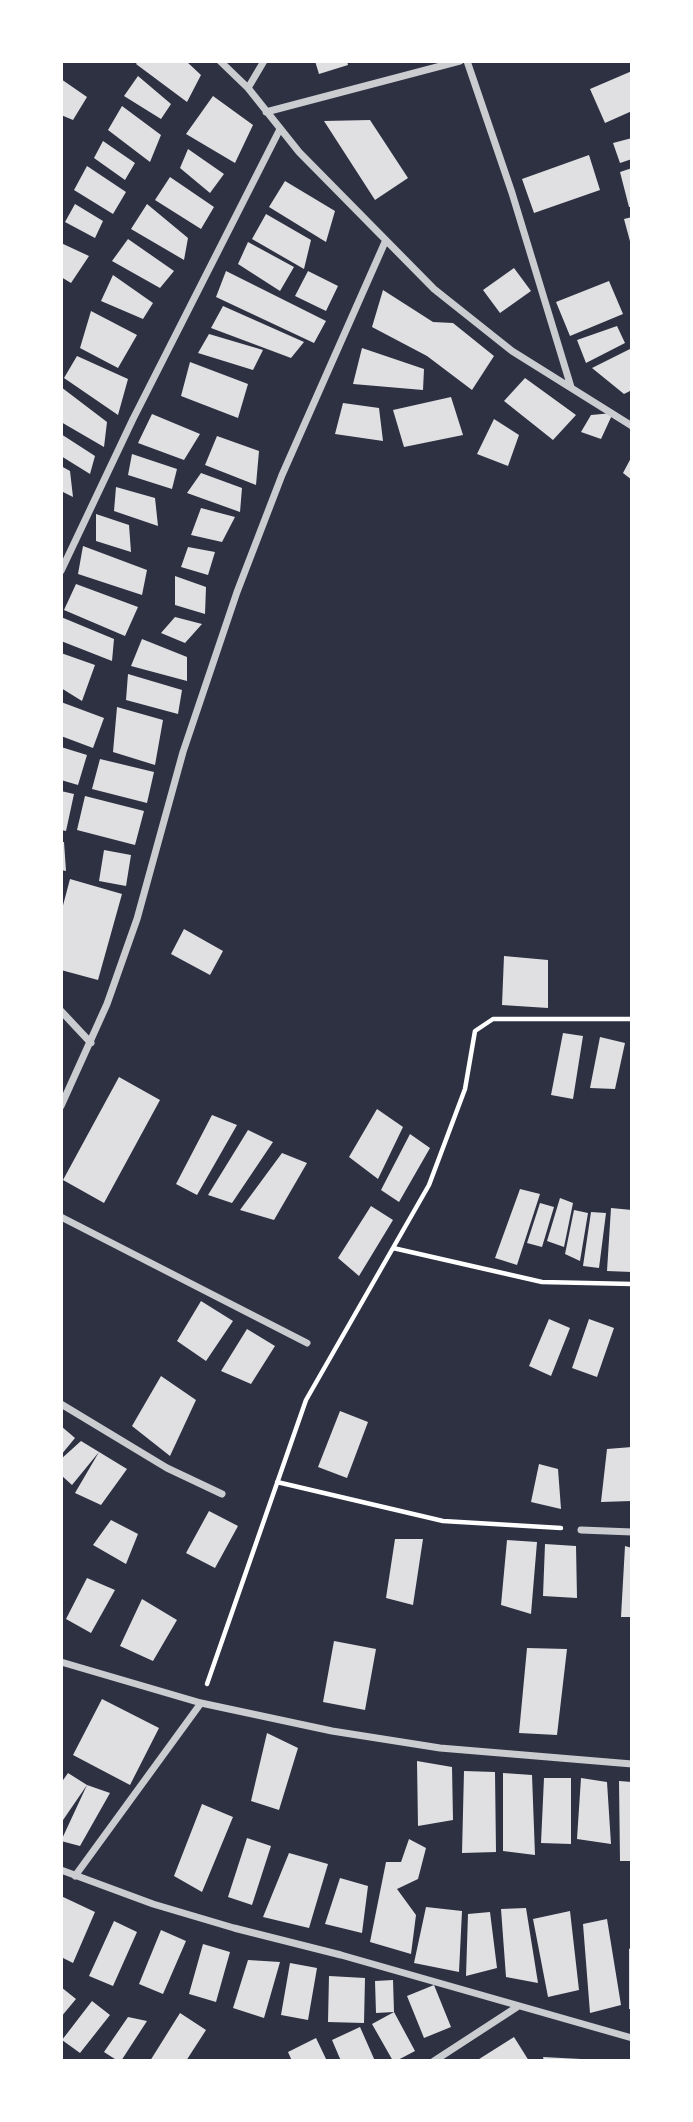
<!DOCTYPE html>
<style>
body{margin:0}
#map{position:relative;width:693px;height:2122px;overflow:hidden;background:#2d3142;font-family:Cabin,sans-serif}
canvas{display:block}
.frame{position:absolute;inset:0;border:63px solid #fff;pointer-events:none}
</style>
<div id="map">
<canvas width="693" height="2122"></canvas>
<div class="frame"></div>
</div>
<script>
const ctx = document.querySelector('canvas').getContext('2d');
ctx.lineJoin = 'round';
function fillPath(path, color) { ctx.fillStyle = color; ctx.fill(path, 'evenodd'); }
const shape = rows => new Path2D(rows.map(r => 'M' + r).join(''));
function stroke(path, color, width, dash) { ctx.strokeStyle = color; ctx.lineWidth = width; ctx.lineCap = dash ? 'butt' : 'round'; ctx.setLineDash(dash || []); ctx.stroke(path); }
const building = shape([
 [138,61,186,61,201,75,187,102,136,64],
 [315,61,347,61,348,65,319,74],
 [632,71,632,111,605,123,590,89],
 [138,76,171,104,161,119,124,96],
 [61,79,87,97,73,120,61,115],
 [213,96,253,125,235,163,186,134],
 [122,106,161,135,150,162,108,130],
 [370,120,408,178,375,200,324,121],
 [632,138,632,159,620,163,613,143],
 [103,141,135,163,125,180,94,158],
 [188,149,224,174,210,193,180,168],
 [589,155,600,190,534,213,522,179],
 [87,166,126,192,113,214,74,190],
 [632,168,632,207,629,207,620,172],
 [170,177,214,207,201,229,155,200],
 [285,181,335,211,326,242,269,207],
 [75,204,103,221,95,238,65,222],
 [147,204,188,238,184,260,131,229],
 [266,214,311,240,304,269,252,239],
 [632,217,632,245,631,245,624,219],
 [128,239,174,271,160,288,112,261],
 [248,242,294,267,280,291,238,264],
 [61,243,89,256,71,283,61,277],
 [514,268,531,291,500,313,483,290],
 [226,271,326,321,314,343,216,297],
 [308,271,338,286,326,311,295,296],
 [113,275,153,303,143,319,101,301],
 [609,281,623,314,570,336,556,302],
 [383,290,433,322,453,323,494,356,472,390,427,356,372,327],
 [223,306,304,342,291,358,211,328],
 [91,311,137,335,118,368,80,348],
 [617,326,625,343,586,363,577,340],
 [209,334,263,350,253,370,198,353],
 [362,348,424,369,423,390,353,384],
 [632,348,632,390,624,394,592,368],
 [77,356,128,379,118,415,64,378],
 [190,362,248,384,238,418,181,396],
 [525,378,576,415,553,440,504,401],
 [61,387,107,422,104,447,61,422],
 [451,397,463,435,404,447,393,410],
 [343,403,379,408,383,441,335,434],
 [613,413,601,439,581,432,591,415],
 [152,414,200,434,184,460,138,443],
 [494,419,519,435,508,466,477,454],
 [61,434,95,456,90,474,61,456],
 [217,436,259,451,256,485,205,465],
 [132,454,177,469,172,489,128,475],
 [632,456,632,480,623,473],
 [61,466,70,471,73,497,61,491],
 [201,473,242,488,240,512,187,493],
 [116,487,155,498,158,526,114,511],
 [201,508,235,517,222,542,191,535],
 [96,514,129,525,131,552,96,541],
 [83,546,147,570,142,595,78,574],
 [188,547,215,552,208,575,181,567],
 [175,576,206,587,205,614,175,605],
 [76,584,138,607,125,636,64,610],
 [61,617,114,639,112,661,61,641],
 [175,617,202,624,185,643,161,633],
 [142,639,187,657,187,681,131,666],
 [61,653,95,665,82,701,61,688],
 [128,674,182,690,178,714,126,700],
 [61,702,104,718,93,748,61,736],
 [117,707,163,720,155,765,113,752],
 [61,747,87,755,78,785,61,780],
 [100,759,154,772,147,803,92,789],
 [61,791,74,794,66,831,61,830],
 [85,796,144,811,135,845,77,830],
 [61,842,64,842,66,871,61,870],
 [104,850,131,855,126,886,99,881],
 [70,879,122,894,98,980,61,970,61,913],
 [184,929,223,951,210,975,171,954],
 [504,956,548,960,548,1008,502,1005],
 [563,1033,583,1036,573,1099,551,1095],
 [600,1037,625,1043,615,1089,590,1088],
 [119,1077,160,1100,104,1203,63,1180],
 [377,1109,403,1127,378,1179,349,1157],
 [212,1115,237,1125,197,1195,176,1184],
 [248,1130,273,1142,232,1203,208,1195],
 [410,1134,430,1148,399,1202,381,1190],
 [282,1153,307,1163,274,1220,240,1210],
 [520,1189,540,1194,517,1265,495,1258],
 [560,1198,573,1203,564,1247,547,1241],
 [540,1203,554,1207,542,1247,527,1243],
 [371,1206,393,1220,359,1276,338,1258],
 [611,1208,632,1210,632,1272,607,1271],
 [574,1210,588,1213,580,1261,565,1254],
 [591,1212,606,1213,599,1268,583,1266],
 [201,1301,233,1321,206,1361,177,1341],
 [549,1319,570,1328,551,1376,529,1366],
 [589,1319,614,1328,597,1377,572,1368],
 [247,1329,275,1346,251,1384,221,1371],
 [161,1376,196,1400,170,1456,132,1426],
 [340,1411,368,1422,347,1478,318,1467],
 [61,1426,75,1438,61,1455],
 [81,1441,127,1469,101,1505,75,1493,99,1452,72,1485,61,1475,61,1459],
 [632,1447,631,1501,601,1502,607,1449],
 [539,1464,558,1469,561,1509,531,1502],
 [209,1511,238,1526,215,1568,186,1553],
 [111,1520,138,1534,126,1564,93,1545],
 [395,1539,423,1539,413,1605,386,1598],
 [507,1540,537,1542,531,1614,501,1605],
 [545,1544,576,1546,577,1598,543,1596],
 [625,1546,632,1548,632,1617,621,1617],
 [87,1578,115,1590,91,1633,66,1619],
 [142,1599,177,1620,153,1661,120,1646],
 [334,1641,376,1649,365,1710,323,1702],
 [527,1648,567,1649,557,1735,519,1733],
 [102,1699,159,1728,130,1785,73,1755],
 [267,1733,298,1748,279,1810,251,1801],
 [417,1761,452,1767,453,1820,418,1826],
 [464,1771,495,1772,496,1852,462,1853],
 [68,1773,87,1785,110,1793,80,1846,61,1841,87,1785,61,1823,61,1783],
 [503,1773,532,1775,535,1855,503,1851],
 [544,1778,571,1778,571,1844,541,1843],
 [581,1778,607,1782,611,1844,577,1839],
 [619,1781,632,1782,632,1861,620,1861],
 [202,1804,233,1817,202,1892,174,1876],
 [247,1838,271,1846,252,1905,228,1897],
 [409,1839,426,1848,418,1879,397,1889,416,1915,411,1954,370,1942,386,1862,401,1862],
 [289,1853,328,1864,309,1928,263,1917],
 [340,1878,368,1886,362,1933,325,1924],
 [61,1896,95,1912,73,1963,61,1957],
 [426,1907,462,1911,459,1972,414,1963],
 [526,1908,538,1983,506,1977,501,1909],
 [570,1911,579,1990,548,1997,533,1919],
 [490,1912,497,1968,466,1976,468,1914],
 [607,1919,621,2005,590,2013,583,1924],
 [114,1921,137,1932,113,1986,89,1976],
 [161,1930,186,1941,163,1994,139,1984],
 [203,1944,230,1952,216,2002,189,1994],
 [632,1947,632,2009,629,2009,629,1949],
 [248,1960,280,1962,264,2018,233,2008],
 [290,1963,317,1968,308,2020,281,2015],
 [329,1976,365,1978,364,2023,328,2022],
 [393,1980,394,2012,415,2051,396,2061,393,2061,372,2024,394,2012,376,2013,375,1981],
 [434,1985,451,2027,424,2038,407,1996],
 [61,1987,76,1999,61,2017],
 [92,2001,110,2015,80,2053,62,2040],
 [180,2013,206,2030,186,2061,150,2061],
 [128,2017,147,2021,121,2061,118,2061,104,2052],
 [360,2027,375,2061,341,2061,332,2040],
 [514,2037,529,2061,476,2061],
 [316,2038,327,2061,292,2061,288,2052],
 [543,2057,581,2059,581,2061,544,2061]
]);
const path = shape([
 [393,1248,542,1282,632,1284],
 [277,1482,443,1521,561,1528],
 [207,1684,306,1400,429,1185,465,1089,475,1031,493,1019,632,1019]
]);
const minor = shape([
 [220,61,248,88,299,152,434,289,512,351,632,426],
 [467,61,512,193,571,387],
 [248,88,264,61],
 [266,112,460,61],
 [61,571,133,419,280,129],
 [61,1011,91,1043],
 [61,1106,107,1004,137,919,183,752,237,592,282,475,385,242],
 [61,1217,307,1343],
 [61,1404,167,1468,222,1494],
 [581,1530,632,1532],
 [61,1662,201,1703,332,1731,440,1748,632,1764],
 [61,1870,153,1904,234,1928,341,1955,632,2038],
 [75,1876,201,1703],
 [434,2061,517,2007]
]);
fillPath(building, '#e0e0e3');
stroke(path, '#fff', 4.5);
stroke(minor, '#caccd0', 7);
</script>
